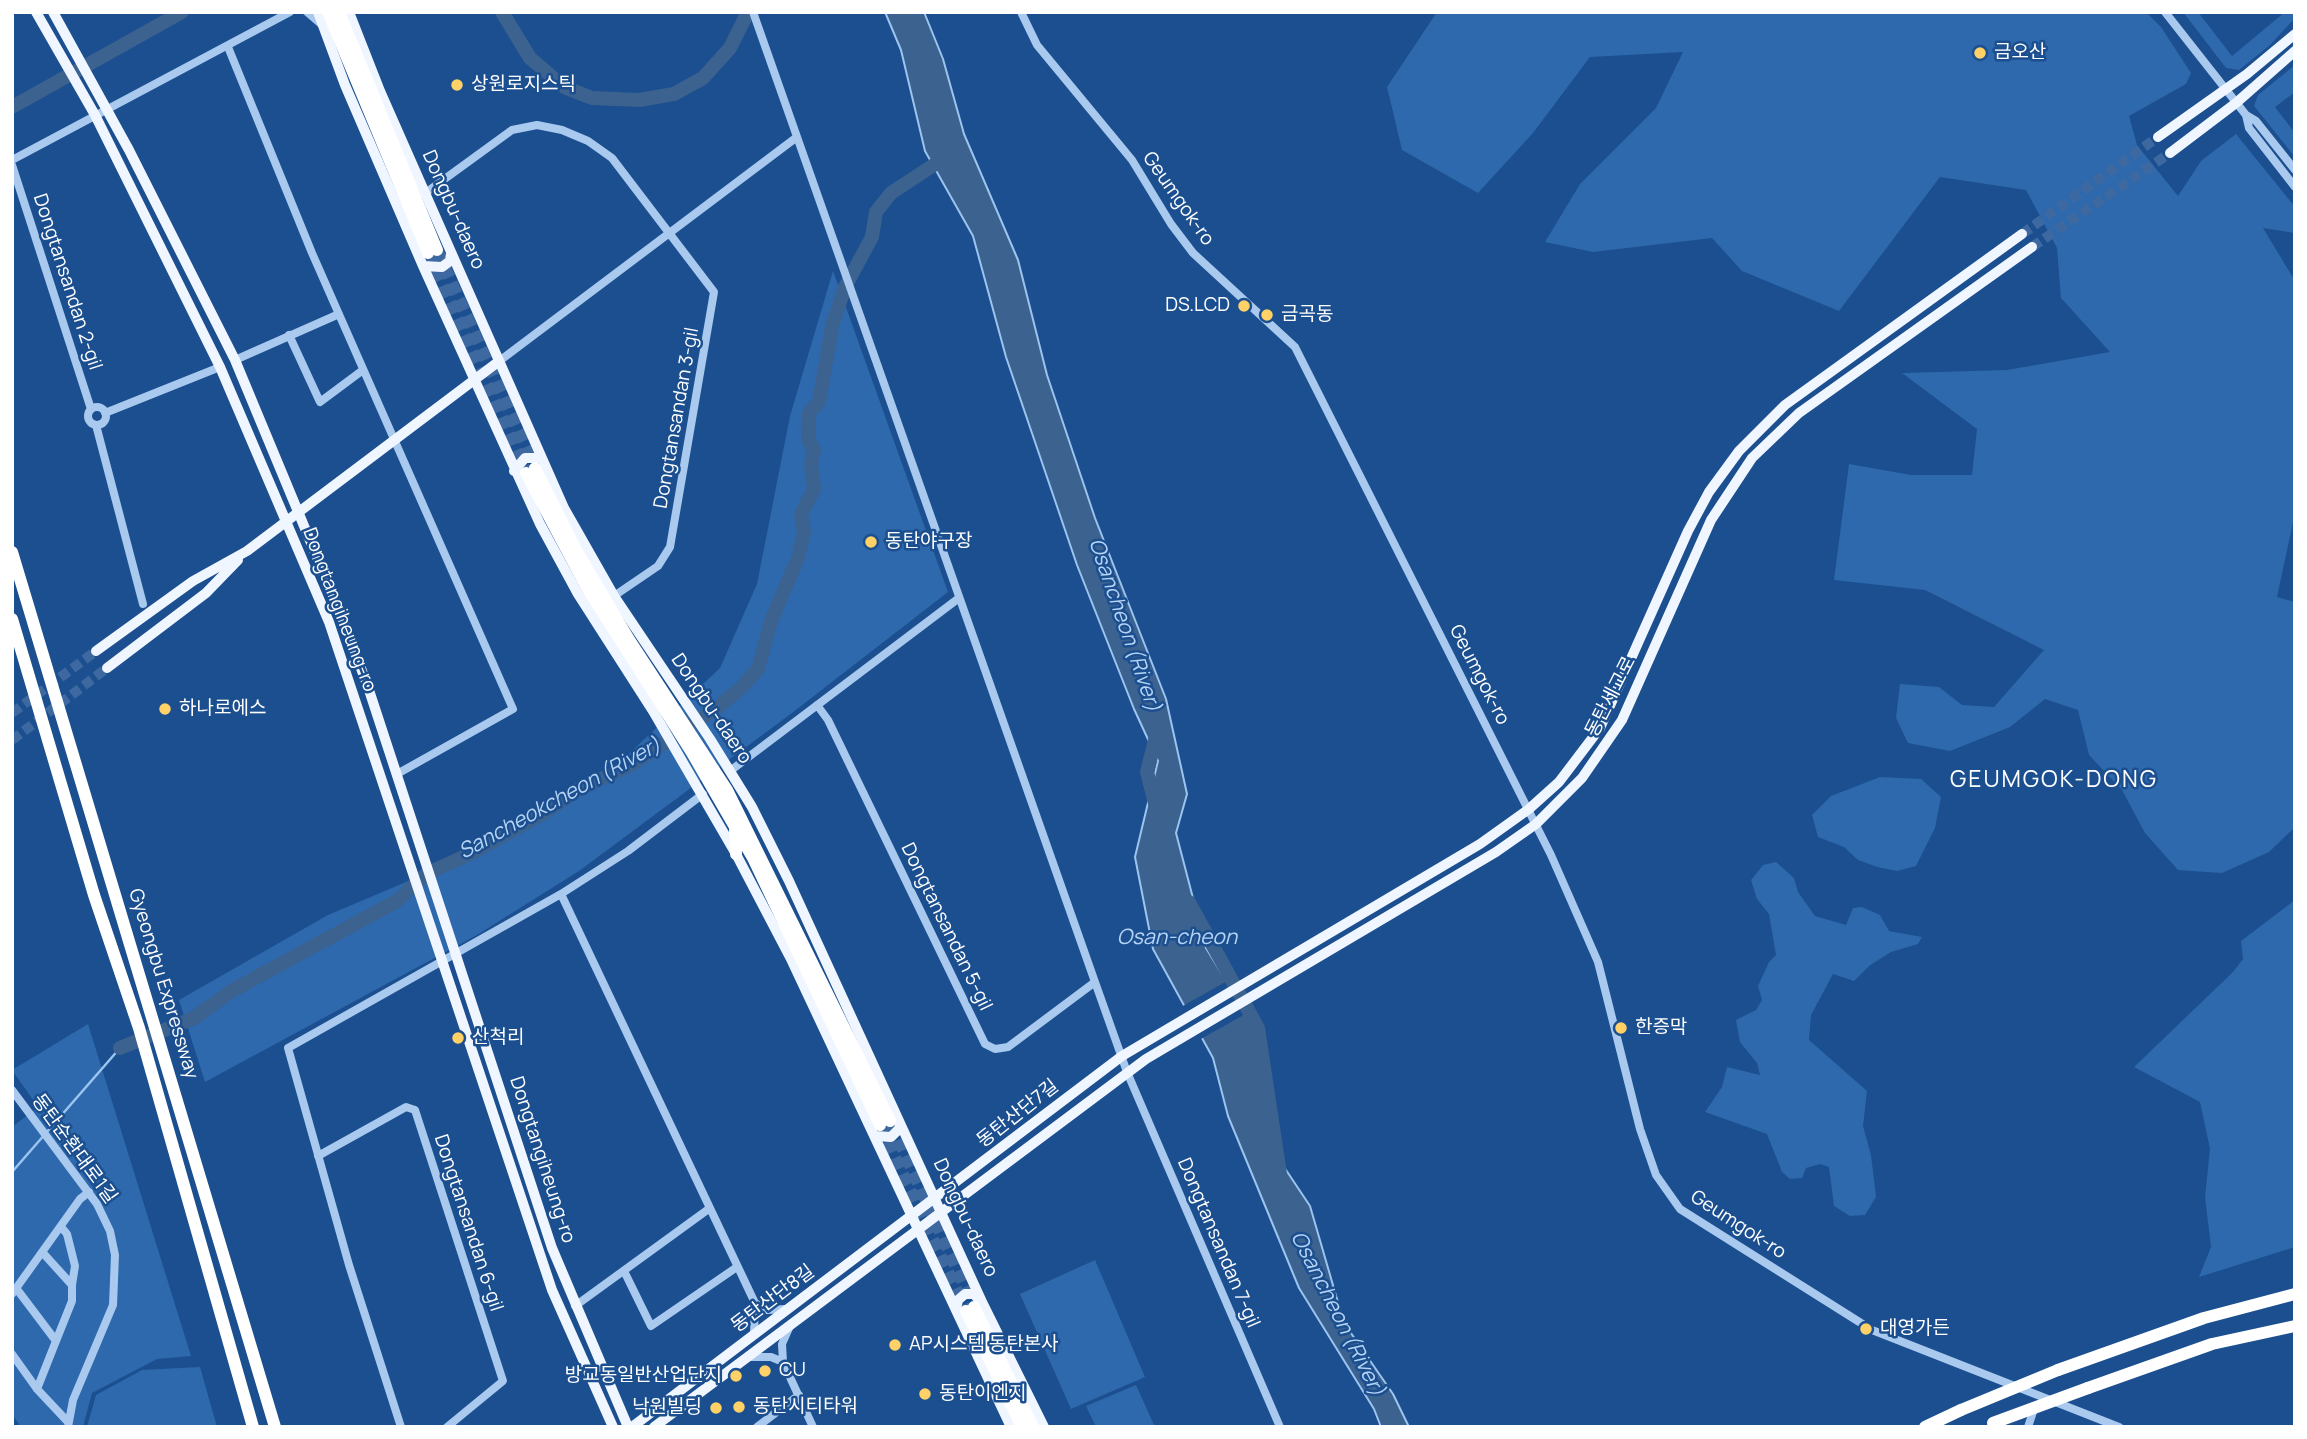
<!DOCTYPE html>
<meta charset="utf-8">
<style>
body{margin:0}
#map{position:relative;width:2307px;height:1439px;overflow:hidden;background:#1b4f8f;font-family:Manrope,sans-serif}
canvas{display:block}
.frame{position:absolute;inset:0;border:14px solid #fff;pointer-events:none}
</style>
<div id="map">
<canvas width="2307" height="1439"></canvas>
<div class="frame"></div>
</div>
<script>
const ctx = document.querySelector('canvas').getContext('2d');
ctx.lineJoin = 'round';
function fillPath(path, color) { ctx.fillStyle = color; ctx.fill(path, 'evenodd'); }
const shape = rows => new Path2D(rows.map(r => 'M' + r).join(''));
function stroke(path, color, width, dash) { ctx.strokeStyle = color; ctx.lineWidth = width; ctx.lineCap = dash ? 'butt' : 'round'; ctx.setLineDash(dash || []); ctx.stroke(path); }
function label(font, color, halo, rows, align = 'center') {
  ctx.font = font + ' Manrope,"Noto Sans KR",sans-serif'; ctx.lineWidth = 5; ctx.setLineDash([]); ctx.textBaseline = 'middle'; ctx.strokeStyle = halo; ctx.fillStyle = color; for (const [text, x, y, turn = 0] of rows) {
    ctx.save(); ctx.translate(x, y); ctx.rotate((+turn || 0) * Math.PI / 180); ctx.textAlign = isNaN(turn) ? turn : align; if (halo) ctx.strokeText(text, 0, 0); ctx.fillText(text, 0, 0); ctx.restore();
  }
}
const green = shape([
 [1437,12,2146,12,2161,27,2191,73,2186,84,2129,116,2137,145,2178,196,2201,161,2236,134,2295,207,2295,233,2263,228,2295,281,2295,513,2277,597,2295,602,2295,827,2269,852,2222,873,2178,870,2145,833,2122,790,2089,755,2078,710,2045,699,2010,727,1950,751,1908,743,1896,718,1900,684,1939,687,1962,705,1994,707,2044,650,1925,590,1834,580,1849,464,1911,475,1972,475,1977,429,1902,373,2007,370,2110,352,2061,298,2057,248,2026,190,1940,177,1839,311,1742,271,1712,238,1593,252,1545,242,1580,184,1656,108,1683,52,1590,57,1533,133,1478,193,1402,150,1387,87],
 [2183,12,2198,12,2232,56,2285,12,2295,12,2295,18,2270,45,2239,70,2226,68],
 [2295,65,2295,92,2275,107,2295,133,2295,157,2254,106,2258,95],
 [833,271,948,592,792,713,579,871,477,935,205,1082,179,1000,328,915,439,868,601,780,720,668,757,584,790,416],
 [1880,777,1921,779,1941,797,1935,828,1916,866,1897,871,1877,867,1858,860,1844,847,1818,837,1812,815,1831,796],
 [1776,862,1794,878,1798,892,1815,916,1846,925,1853,908,1862,907,1880,915,1889,931,1922,937,1918,944,1891,952,1869,966,1854,981,1833,974,1811,1015,1809,1040,1867,1091,1863,1126,1871,1155,1876,1197,1865,1215,1850,1216,1834,1206,1829,1167,1820,1164,1806,1168,1802,1178,1790,1179,1782,1172,1767,1134,1705,1112,1722,1087,1727,1067,1760,1075,1757,1063,1740,1042,1736,1020,1756,1010,1762,1000,1758,986,1769,962,1776,955,1769,914,1757,899,1751,880,1763,865],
 [2295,900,2295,1247,2199,1277,2211,1247,2205,1197,2210,1149,2200,1102,2134,1067,2233,972,2243,959,2241,941],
 [88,1024,191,1356,157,1359,92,1393,83,1427,21,1427,12,1414,12,1127,38,1107,12,1070],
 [1095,1260,1145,1377,1071,1409,1020,1294],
 [200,1367,217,1427,87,1427,96,1395,142,1370],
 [1136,1385,1155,1427,1096,1427,1086,1406]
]);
const water = shape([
 [885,12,924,12,943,59,964,134,1018,260,1047,375,1095,518,1166,699,1187,794,1176,833,1206,948,1253,1025,1276,1155,1310,1206,1344,1323,1393,1394,1409,1427,1381,1427,1374,1409,1299,1288,1228,1116,1213,1058,1153,949,1135,857,1158,761,1134,709,1077,565,1006,357,973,236,925,151,901,50,885,12]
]);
const pier = shape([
 [1229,980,1249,1012,1199,1040,1181,1007]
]);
const stream = shape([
 [12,1172,120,1048]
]);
const river = shape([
 [502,12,530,58,564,87,592,98,639,100,674,94,703,78,730,48,748,12],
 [12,107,182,12],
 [1156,807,1147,772,1157,732],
 [1189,902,1258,1028,1280,1174],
 [120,1048,194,1018,233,990,397,901,426,874,476,851,544,813,579,789,631,765,717,708,742,687,758,669,771,621,798,558,804,532,801,514,814,489,811,464,814,450,808,439,809,413,819,402,832,326,845,287,872,237,876,212,891,193,949,155]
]);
const majorTunnel = shape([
 [2022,234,2158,137],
 [2032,247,2170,153],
 [12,713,96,651],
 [12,740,107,668]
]);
const highwayTunnel = shape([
 [437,250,535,468],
 [428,253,525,470],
 [891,1123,974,1307],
 [880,1125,965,1309]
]);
const minor = shape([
 [307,12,321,24],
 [753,12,1095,982,1008,1047,995,1049,985,1044,828,720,817,705],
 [1021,12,1037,45,1132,160,1171,224,1193,253,1295,347,1551,855,1598,962,1640,1129,1656,1175,1680,1209,1872,1330,2119,1427],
 [2165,12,2246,115,2256,121,2295,170],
 [228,47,312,253,513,709,397,774],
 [2246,115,2249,128,2295,187],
 [12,160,290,12],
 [12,165,91,409],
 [424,194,512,130,537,125,562,130,588,141,612,158,714,292,670,547,658,566,614,596],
 [289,335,320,402,363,370],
 [235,360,339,314],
 [498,362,797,137],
 '88 416a9 9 0 1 1 18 0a9 9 0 1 1-18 0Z',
 [105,413,220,367],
 [96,425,143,604],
 [730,771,959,598],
 [561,894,755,1303,754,1335],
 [1095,982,1127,1072,1280,1427],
 [12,1090,97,1204,110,1231,115,1255,113,1305,73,1400,68,1427],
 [318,1156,406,1107,415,1110,503,1381,447,1427],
 [62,1228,67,1234,75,1266,72,1285],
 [43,1253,72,1285,72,1301,56,1341],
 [626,1275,651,1326,737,1267],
 [16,1288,56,1341,37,1389],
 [12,1294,80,1199,89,1192],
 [755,1303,767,1310,785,1309],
 [575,1306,710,1208],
 [790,1326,782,1344,783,1362,813,1427],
 [12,1354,37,1389,68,1422],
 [749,1357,771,1357,783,1362],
 [401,1427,349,1265,288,1048,561,894,628,851,703,794],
 [757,1427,799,1395],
 [2028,1427,2035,1406]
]);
const major = shape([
 [36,12,95,115,220,367,329,622,552,1290,613,1427],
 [53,12,129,150,235,360,341,615,368,687,552,1248,628,1427],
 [318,12,345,85,423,266,540,524,578,594,653,711,736,854,792,961,1011,1427],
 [349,12,380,91,564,508,614,596,710,739,752,807,789,881,983,1304,1044,1427],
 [2158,137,2247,74,2295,34],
 [2170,153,2236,103,2295,51],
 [423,266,442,267,450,261,451,253],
 [514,471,525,458,540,458],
 [96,651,193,581,247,551,498,362],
 [107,668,206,593,238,560],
 [875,1136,891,1137,899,1129,900,1123],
 [956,1310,958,1300,965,1294,974,1294,978,1299],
 [632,1427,1122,1056,1480,844,1529,809,1559,782,1600,728,1688,531,1709,492,1739,451,1785,405,2022,234],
 [654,1427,1146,1059,1496,852,1536,824,1582,778,1622,720,1711,520,1752,458,1799,413,2032,247]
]);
const highway = shape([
 [328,12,428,253],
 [339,12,437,250],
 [535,468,575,548,628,638,727,790,890,1121],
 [526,473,588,590,691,751,753,858,880,1125],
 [12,552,275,1427],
 [12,619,94,895,139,1028,253,1427],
 [735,830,736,854],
 [974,1307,1033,1427],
 [966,1311,1022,1427],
 [2058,1370,2204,1318,2295,1294],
 [2088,1388,2212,1344,2295,1326],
 [1925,1427,1961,1410]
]);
const highwayBridge = shape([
 [1961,1410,2058,1370],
 [1993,1423,2088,1388]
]);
const markers = [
 [1980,53,7,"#ffd166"],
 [457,85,7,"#ffd166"],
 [1244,306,7,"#ffd166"],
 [1267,315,7,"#ffd166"],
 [871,542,7,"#ffd166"],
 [165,709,7,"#ffd166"],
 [1621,1028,7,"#ffd166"],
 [458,1038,7,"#ffd166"],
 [1866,1329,7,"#ffd166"],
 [895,1345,7,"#ffd166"],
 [765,1371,7,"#ffd166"],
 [736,1376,7,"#ffd166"],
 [925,1394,7,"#ffd166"],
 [739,1407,7,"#ffd166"],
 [716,1408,7,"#ffd166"]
];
const poiNames = [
 ["금오산",1994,53],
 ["상원로지스틱",471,85],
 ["DS.LCD",1230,306,"right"],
 ["금곡동",1281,315],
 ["동탄야구장",885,542],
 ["하나로에스",179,709],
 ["한증막",1635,1028],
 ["산척리",472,1038],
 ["대영가든",1880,1329],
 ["AP시스템 동탄본사",909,1345],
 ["CU",779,1371],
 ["방교동일반산업단지",722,1376,"right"],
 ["동탄이엔지",939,1394],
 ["동탄시티타워",753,1407],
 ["낙원빌딩",702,1408,"right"]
];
const streetNames = [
 ["Geumgok-ro",1178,199,55],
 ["Dongbu-daero",453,210,66],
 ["Dongtansandan 2-gil",67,282,72],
 ["Dongtansandan 3-gil",677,418,-80],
 ["Dongtangiheung-ro",339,610,69],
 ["Geumgok-ro",1479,675,63],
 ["동탄세교로",1611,697,-63],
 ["Dongbu-daero",711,709,56],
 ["Dongtansandan 5-gil",946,927,64],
 ["Gyeongbu Expressway",163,984,73],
 ["동탄산단7길",1018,1114,-38],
 ["동탄순환대로1길",74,1149,54],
 ["Dongtangiheung-ro",542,1160,72],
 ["Dongbu-daero",965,1218,65],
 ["Dongtansandan 6-gil",468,1223,72],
 ["Geumgok-ro",1738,1225,33],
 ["Dongtansandan 7-gil",1218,1243,67],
 ["동탄산단8길",773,1299,-37]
];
const waterNames = [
 ["Osancheon (River)",1124,625,71],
 ["Sancheokcheon (River)",560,799,-29],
 ["Osan-cheon",1177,938],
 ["Osancheon (River)",1337,1314,63]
];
const quarterNames = [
 ["GEUMGOK-DONG",2054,781]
];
fillPath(green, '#2e69ad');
fillPath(water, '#3c6290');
stroke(water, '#9cc4f0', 2);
fillPath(pier, '#1b4f8f');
stroke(stream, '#9cc4f0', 2.5);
stroke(river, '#3c6290', 14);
stroke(majorTunnel, '#3d69a0', 10, [10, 5]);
stroke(highwayTunnel, '#3d69a0', 12, [12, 6]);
stroke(minor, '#a9c9ee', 8);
stroke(major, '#f0f6ff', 10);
stroke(highway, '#fff', 12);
stroke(highwayBridge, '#fff', 12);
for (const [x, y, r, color] of markers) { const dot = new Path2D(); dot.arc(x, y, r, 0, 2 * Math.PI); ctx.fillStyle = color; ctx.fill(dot); stroke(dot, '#1b4f8f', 2.5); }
label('19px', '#fff', '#1b4f8f', poiNames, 'left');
label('19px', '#fff', '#1b4f8f', streetNames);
label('italic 21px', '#b5d3f5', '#1b4f8f', waterNames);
ctx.letterSpacing = '2px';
label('23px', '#fff', '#1b4f8f', quarterNames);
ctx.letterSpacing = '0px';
</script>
